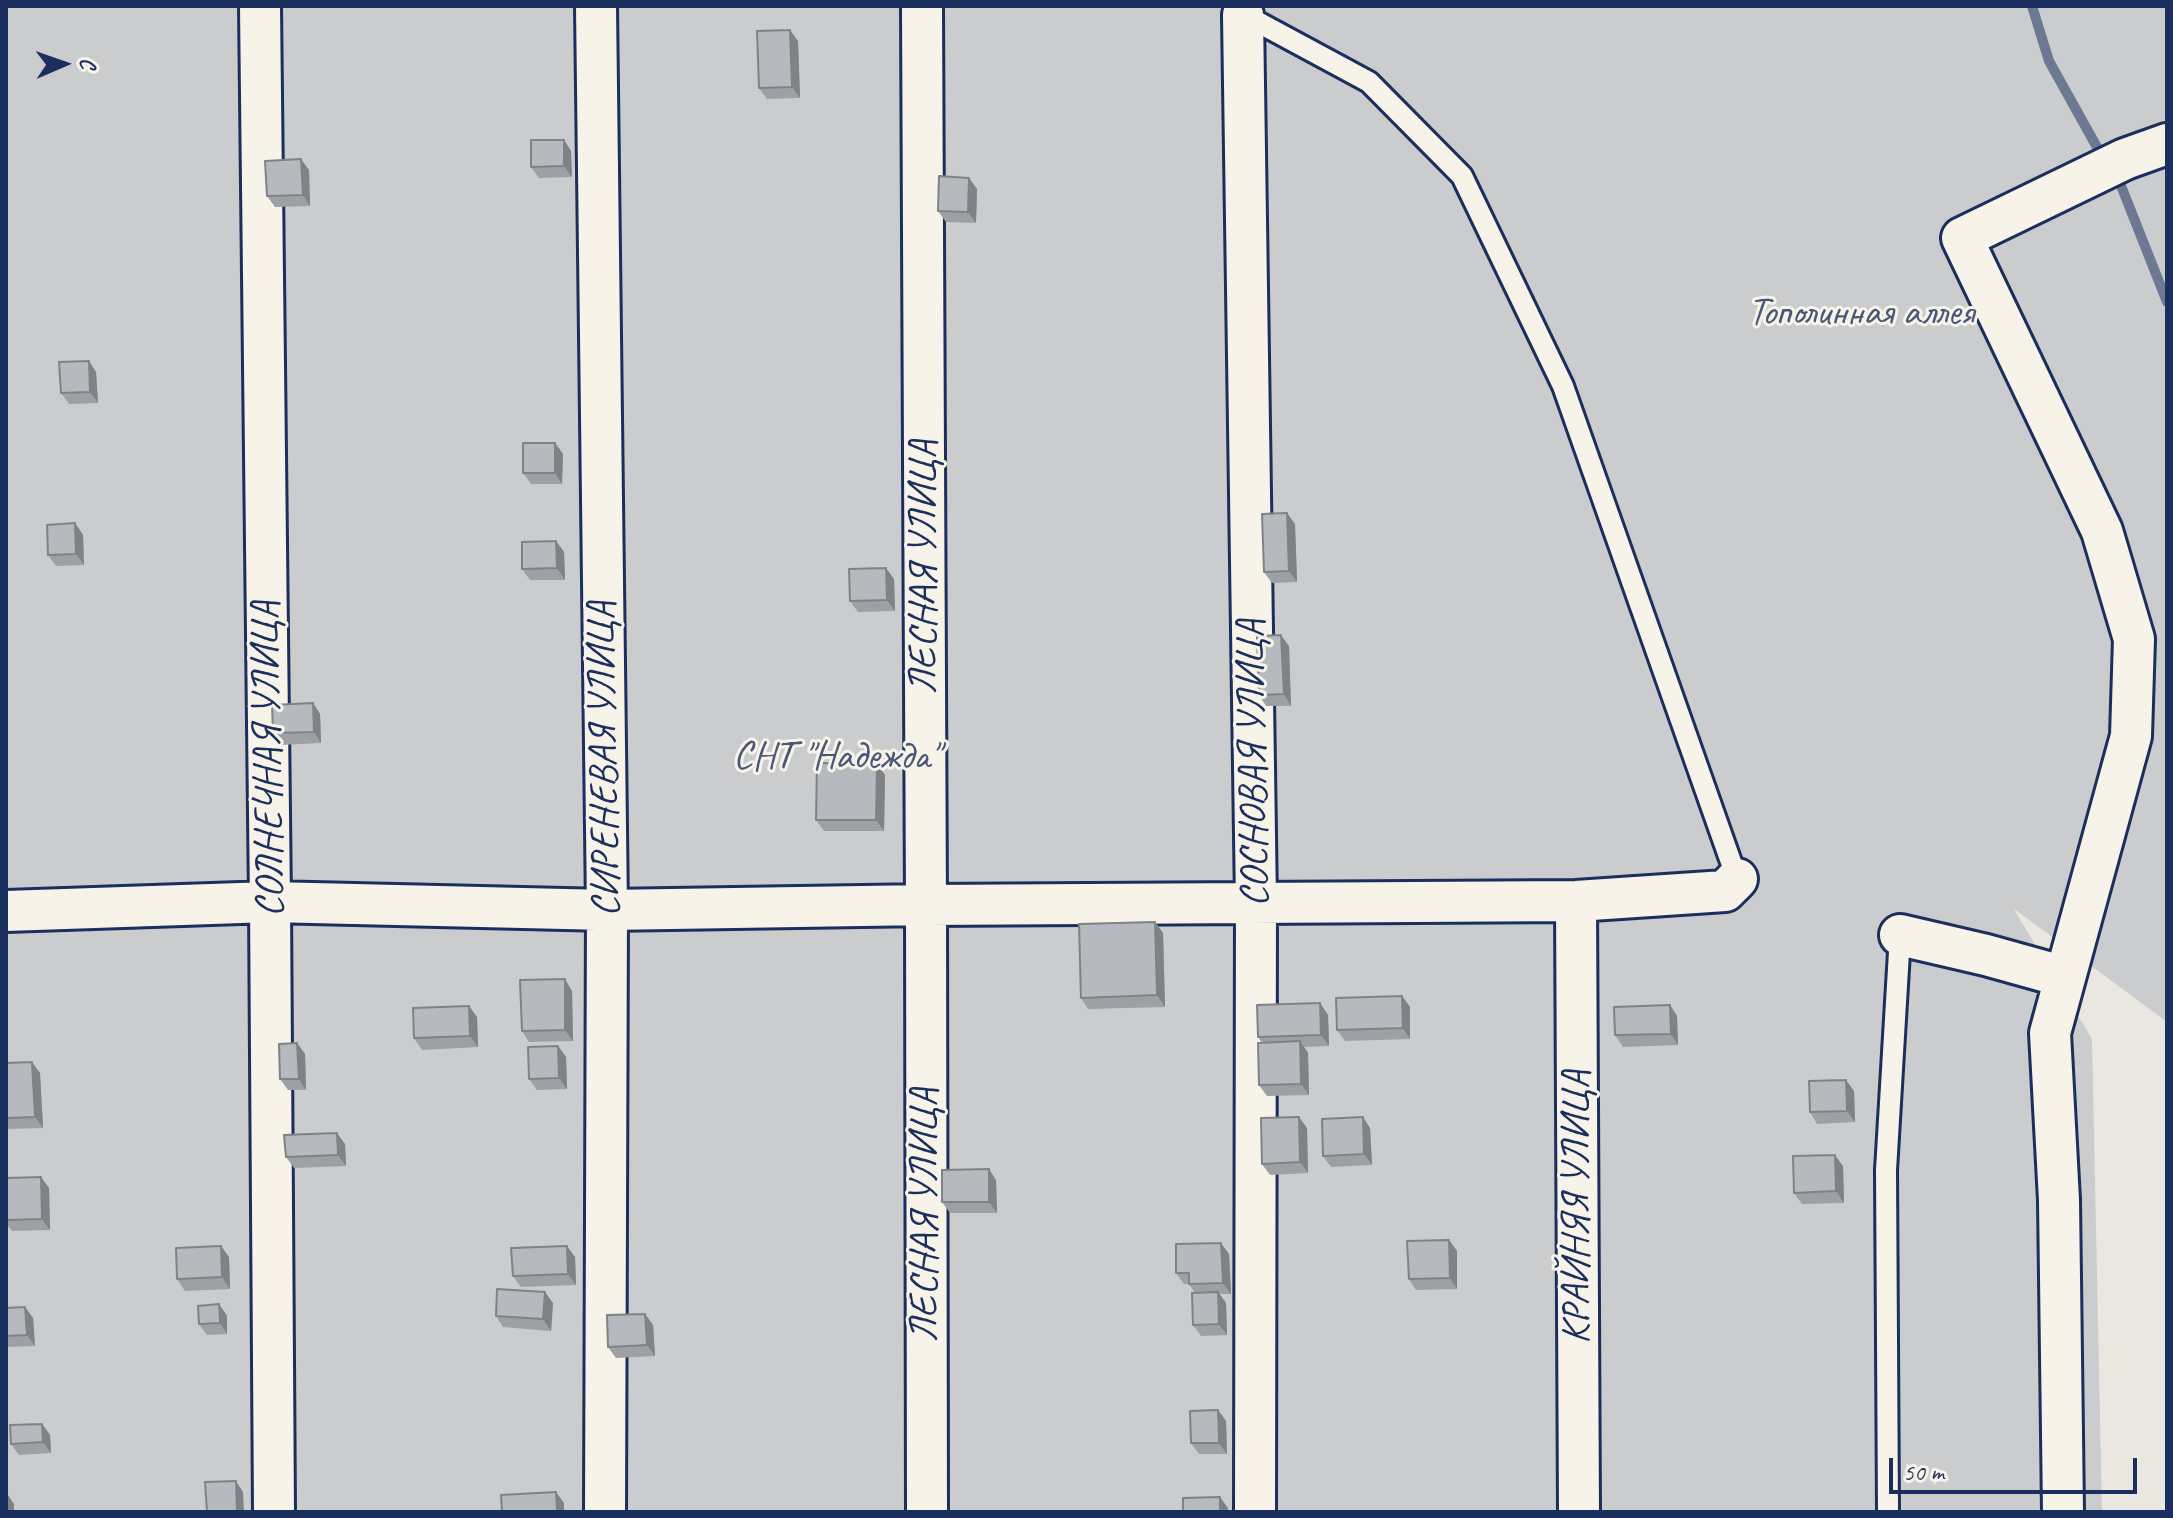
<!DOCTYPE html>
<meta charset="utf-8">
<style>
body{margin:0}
#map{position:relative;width:2173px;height:1518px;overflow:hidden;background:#eae7e0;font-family:Caveat,sans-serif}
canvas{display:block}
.frame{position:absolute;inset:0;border:8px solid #1b2f5e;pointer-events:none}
.north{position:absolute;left:24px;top:24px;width:80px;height:80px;-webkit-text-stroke:6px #f7f3e8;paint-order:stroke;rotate:88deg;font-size:22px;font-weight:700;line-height:32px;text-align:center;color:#1b2f5e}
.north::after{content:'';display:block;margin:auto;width:28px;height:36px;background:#1b2f5e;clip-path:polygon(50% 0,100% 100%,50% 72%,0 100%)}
.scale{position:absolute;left:1889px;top:1458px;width:248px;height:36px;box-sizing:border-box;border:4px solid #1b2f5e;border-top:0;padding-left:10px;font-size:24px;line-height:28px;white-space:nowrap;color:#1b2f5e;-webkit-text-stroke:6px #f7f3e8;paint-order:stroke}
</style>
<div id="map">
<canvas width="2173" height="1518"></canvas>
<div class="frame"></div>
<div class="north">С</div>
<div class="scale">50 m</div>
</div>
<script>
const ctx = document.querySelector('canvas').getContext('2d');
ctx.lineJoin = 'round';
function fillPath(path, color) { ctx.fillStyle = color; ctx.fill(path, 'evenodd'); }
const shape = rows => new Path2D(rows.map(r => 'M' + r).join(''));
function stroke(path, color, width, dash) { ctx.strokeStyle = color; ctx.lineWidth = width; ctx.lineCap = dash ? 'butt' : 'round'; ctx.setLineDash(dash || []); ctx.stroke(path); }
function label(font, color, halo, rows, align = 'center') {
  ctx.font = font + ' Caveat,sans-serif'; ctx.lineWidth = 6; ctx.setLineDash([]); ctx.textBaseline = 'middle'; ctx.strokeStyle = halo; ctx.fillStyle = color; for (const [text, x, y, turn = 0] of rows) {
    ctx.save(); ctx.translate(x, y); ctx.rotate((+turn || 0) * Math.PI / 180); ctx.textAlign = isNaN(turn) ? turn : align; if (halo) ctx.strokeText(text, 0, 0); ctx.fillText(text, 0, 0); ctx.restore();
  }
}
const green = shape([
 [6,6,2167,6,2167,1022,2013,908,2092,1039,2102,1512,6,1512]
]);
const stream = shape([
 [2032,6,2049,61,2098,149],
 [2118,178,2167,302]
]);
const lane = shape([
 [1241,13,1369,82,1462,176,1563,386,1737,879],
 [1888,1512,1886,1170,1900,935]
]);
const street = shape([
 [260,6,270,902,274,1512],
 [596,6,607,910,605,1512],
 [922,6,926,905,927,1512],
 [1243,15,1256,903,1255,1512],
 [1576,901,1579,1512],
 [6,911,270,902,607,910,926,905,1576,901,1725,891,1737,879],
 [1900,935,1986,955,2065,977],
 [2063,1512,2059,1200,2050,1033,2131,736,2134,639,2102,531,1962,238,2125,159,2167,144]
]);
const wall = shape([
 [798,41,800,98,767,99,759,88],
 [564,140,571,151,572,177,539,178,531,167],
 [309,170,310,206,275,207,267,196],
 [977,189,976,223,946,222,938,211],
 [96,372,98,403,69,404,61,393],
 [555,443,563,454,562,484,531,484,523,473],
 [75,523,83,535,84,565,56,566,48,555],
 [1295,524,1297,582,1272,583,1264,572],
 [556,541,564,552,565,580,530,580,522,569],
 [894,579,895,611,858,612,850,601],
 [1289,646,1291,706,1266,706,1259,695],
 [313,703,320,714,321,743,281,745,273,733],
 [885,775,884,831,824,831,816,820],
 [1155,922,1163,933,1165,1007,1088,1009,1081,998],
 [572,991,573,1041,529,1042,522,1031],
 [1402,996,1410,1007,1410,1039,1345,1041,1337,1030],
 [1320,1003,1328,1015,1329,1046,1304,1047,1308,1053,1309,1095,1267,1096,1259,1085,1262,1043,1258,1037],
 [1670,1005,1677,1016,1678,1045,1623,1047,1615,1035],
 [477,1017,478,1047,422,1050,414,1038],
 [297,1043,305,1054,306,1090,288,1090,280,1079],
 [558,1046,566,1057,567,1089,537,1090,529,1079],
 [6,1063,40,1073,43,1128,6,1129],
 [1854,1091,1855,1122,1817,1124,1810,1112],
 [1307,1128,1308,1173,1270,1175,1262,1164],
 [1370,1128,1372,1165,1331,1167,1323,1156],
 [345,1144,346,1166,294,1168,286,1157],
 [1843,1166,1844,1203,1802,1204,1794,1193],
 [996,1180,997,1213,950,1213,942,1202],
 [49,1188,50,1230,12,1231,6,1223,6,1220],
 [1449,1240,1457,1251,1457,1289,1416,1290,1409,1279],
 [1229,1254,1231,1294,1220,1294,1226,1303,1227,1335,1201,1336,1193,1325,1195,1293,1189,1284,1184,1284,1176,1273],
 [229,1257,230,1289,185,1291,177,1279],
 [575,1257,576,1285,521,1287,513,1276],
 [553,1303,551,1331,503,1327,496,1316],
 [219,1304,227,1316,227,1334,207,1335,199,1324],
 [25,1307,33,1318,35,1346,6,1347,6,1308],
 [645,1314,653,1325,655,1356,616,1358,608,1347],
 [1218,1410,1226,1421,1227,1454,1199,1454,1191,1443],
 [42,1424,50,1435,51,1453,19,1455,11,1444]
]);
const shadedWall = shape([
 [790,30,798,41,800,98,792,87],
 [564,140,571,151,572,177,564,166],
 [301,159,309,170,310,206,303,195],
 [969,178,977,189,976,223,968,212],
 [89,361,96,372,98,403,90,392],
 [555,443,563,454,562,484,555,473],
 [1287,513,1295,524,1297,582,1289,571],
 [75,523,83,535,84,565,76,554],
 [556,541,564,552,565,580,557,568],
 [886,568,894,579,895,611,887,600],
 [1281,635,1289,646,1291,706,1284,694],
 [313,703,320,714,321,743,314,732],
 [877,764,885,775,884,831,876,820],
 [1155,922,1163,933,1165,1007,1157,995],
 [565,979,572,991,573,1041,565,1030],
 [1402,996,1410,1007,1410,1039,1403,1028],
 [1320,1003,1328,1015,1329,1046,1321,1035],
 [1670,1005,1677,1016,1678,1045,1671,1034],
 [469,1006,477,1017,478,1047,470,1036],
 [1300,1041,1308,1053,1309,1095,1301,1084],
 [297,1043,305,1054,306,1090,299,1079],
 [558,1046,566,1057,567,1089,559,1078],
 [32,1062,40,1073,43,1128,35,1117],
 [1846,1080,1854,1091,1855,1122,1847,1111],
 [1299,1117,1307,1128,1308,1173,1300,1162],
 [1363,1117,1370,1128,1372,1165,1364,1154],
 [337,1133,345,1144,346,1166,338,1155],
 [1835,1155,1843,1166,1844,1203,1836,1191],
 [989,1169,996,1180,997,1213,989,1202],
 [41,1177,49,1188,50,1230,42,1219],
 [1449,1240,1457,1251,1457,1289,1450,1278],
 [1221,1243,1229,1254,1231,1294,1223,1283],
 [221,1246,229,1257,230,1289,222,1277],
 [567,1246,575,1257,576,1285,568,1274],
 [545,1292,553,1303,551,1331,543,1319],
 [1218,1292,1226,1303,1227,1335,1219,1324],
 [219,1304,227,1316,227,1334,220,1323],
 [25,1307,33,1318,35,1346,27,1335],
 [645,1314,653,1325,655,1356,647,1345],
 [1218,1410,1226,1421,1227,1454,1219,1443],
 [42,1424,50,1435,51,1453,43,1442],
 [236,1481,243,1492,244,1512,237,1512],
 [6,1492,14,1504,14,1512,7,1512],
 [556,1492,564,1503,564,1512,557,1512],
 [1220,1497,1228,1508,1228,1512,1220,1512]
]);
const building = shape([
 [790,30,792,87,759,88,757,31,790,30],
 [531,140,564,140,564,166,531,167,531,140],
 [301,159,303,195,267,196,265,161,301,159],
 [939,176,969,178,968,212,938,211,939,176],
 [89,361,90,392,61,393,59,362,89,361],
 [523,443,555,443,555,473,523,473,523,443],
 [1287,513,1289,571,1264,572,1262,514,1287,513],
 [75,523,76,554,48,555,47,525,75,523],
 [556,541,557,568,522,569,522,542,556,541],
 [886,568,887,600,850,601,849,569,886,568],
 [1281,635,1284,694,1259,695,1257,636,1281,635],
 [313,703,314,732,273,733,272,705,313,703],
 [817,763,877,764,876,820,816,820,817,763],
 [1155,922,1157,995,1081,998,1079,924,1155,922],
 [565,979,565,1030,522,1031,520,980,565,979],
 [1402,996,1403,1028,1337,1030,1336,998,1402,996],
 [1320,1003,1321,1035,1258,1037,1257,1005,1320,1003],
 [1670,1005,1671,1034,1615,1035,1614,1007,1670,1005],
 [469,1006,470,1036,414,1038,413,1008,469,1006],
 [1300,1041,1301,1084,1259,1085,1258,1043,1300,1041],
 [297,1043,299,1079,280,1079,279,1044,297,1043],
 [558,1046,559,1078,529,1079,528,1047,558,1046],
 [32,1062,35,1117,6,1118,6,1063,32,1062],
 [1846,1080,1847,1111,1810,1112,1809,1081,1846,1080],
 [1299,1117,1300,1162,1262,1164,1261,1118,1299,1117],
 [1363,1117,1364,1154,1323,1156,1322,1119,1363,1117],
 [337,1133,338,1155,286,1157,284,1135,337,1133],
 [1835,1155,1836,1191,1794,1193,1793,1156,1835,1155],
 [989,1169,989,1202,942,1202,942,1170,989,1169],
 [41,1177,42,1219,6,1220,6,1178,41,1177],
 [1449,1240,1450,1278,1409,1279,1407,1241,1449,1240],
 [1221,1243,1223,1283,1189,1284,1189,1273,1176,1273,1176,1244,1221,1243],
 [221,1246,222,1277,177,1279,176,1248,221,1246],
 [567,1246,568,1274,513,1276,511,1248,567,1246],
 [497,1289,545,1292,543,1319,496,1316,497,1289],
 [1218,1292,1219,1324,1193,1325,1192,1293,1218,1292],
 [219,1304,220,1323,199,1324,198,1306,219,1304],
 [25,1307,27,1335,6,1336,6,1308,25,1307],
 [645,1314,647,1345,608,1347,607,1315,645,1314],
 [1218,1410,1219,1443,1191,1443,1190,1411,1218,1410],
 [42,1424,43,1442,11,1444,10,1425,42,1424],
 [236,1481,237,1512,207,1512,205,1482,236,1481],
 [556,1492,557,1512,502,1512,501,1495,556,1492],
 [1220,1497,1220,1512,1183,1512,1183,1498,1220,1497]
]);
const parkNames = [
 ["Тополинная аллея",1861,314],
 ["СНТ \"Надежда\"",836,758]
];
const streetNames = [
 ["ЛЕСНАЯ УЛИЦА",925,567,-90],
 ["СОЛНЕЧНАЯ УЛИЦА",269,759,-91],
 ["СИРЕНЕВАЯ УЛИЦА",605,759,-91],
 ["СОСНОВАЯ УЛИЦА",1254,763,-91],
 ["КРАЙНЯЯ УЛИЦА",1578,1207,-90],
 ["ЛЕСНАЯ УЛИЦА",926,1215,-90]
];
fillPath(green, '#cbcccd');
stroke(stream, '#6d7892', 10);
stroke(lane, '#1b2f5e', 26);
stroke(street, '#1b2f5e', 46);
stroke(lane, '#f7f3e8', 20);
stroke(street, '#f7f3e8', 40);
fillPath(wall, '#9da0a4');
fillPath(shadedWall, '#7f8286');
fillPath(building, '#b6babf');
stroke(building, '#7f8286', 2);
label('40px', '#47567a', '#f7f3e8', parkNames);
label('40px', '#1b2f5e', '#f7f3e8', streetNames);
</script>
